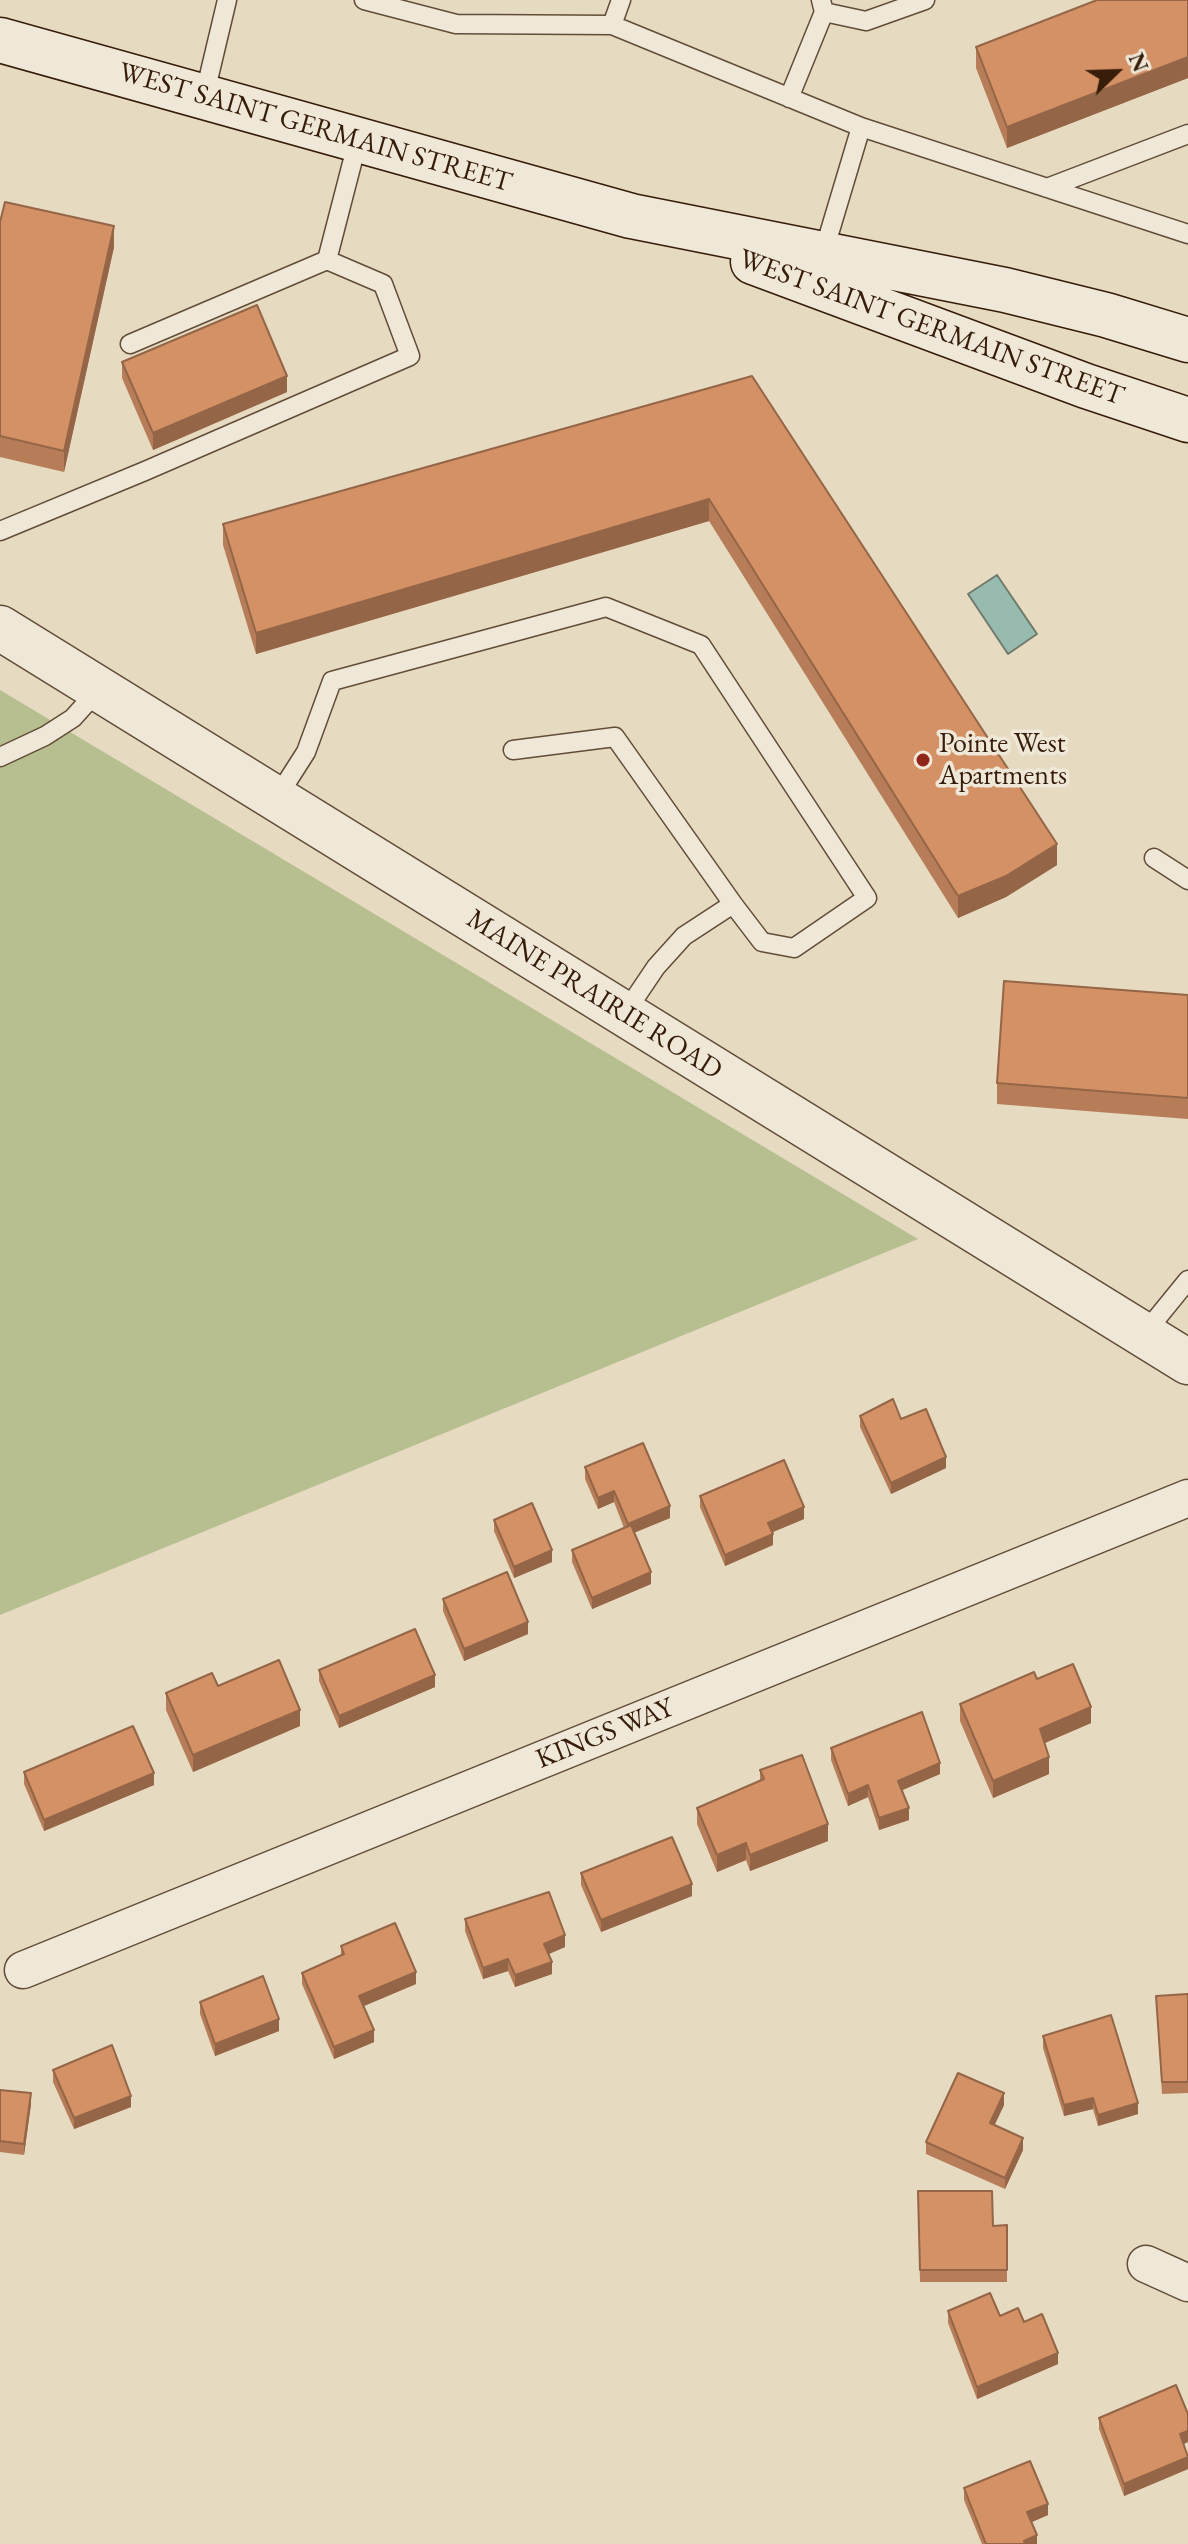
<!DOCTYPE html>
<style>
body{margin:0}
#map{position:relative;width:1188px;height:2544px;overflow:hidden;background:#e6dac1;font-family:"EB Garamond",serif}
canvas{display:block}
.north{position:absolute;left:1076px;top:32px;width:80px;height:80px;-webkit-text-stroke:6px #efe7d7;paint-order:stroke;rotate:67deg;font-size:22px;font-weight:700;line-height:32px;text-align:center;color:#361c09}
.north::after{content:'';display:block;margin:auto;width:28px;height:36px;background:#361c09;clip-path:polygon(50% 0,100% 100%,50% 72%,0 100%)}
</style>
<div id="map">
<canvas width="1188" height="2544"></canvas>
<div class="north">N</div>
</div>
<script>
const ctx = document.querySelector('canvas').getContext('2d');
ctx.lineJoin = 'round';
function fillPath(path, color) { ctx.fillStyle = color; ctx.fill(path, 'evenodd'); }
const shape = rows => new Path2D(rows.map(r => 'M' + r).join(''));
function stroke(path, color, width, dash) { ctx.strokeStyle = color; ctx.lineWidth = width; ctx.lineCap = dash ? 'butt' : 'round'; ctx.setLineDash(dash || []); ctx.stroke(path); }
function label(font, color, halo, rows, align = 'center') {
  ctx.font = font + ' "EB Garamond",serif'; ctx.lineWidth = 7; ctx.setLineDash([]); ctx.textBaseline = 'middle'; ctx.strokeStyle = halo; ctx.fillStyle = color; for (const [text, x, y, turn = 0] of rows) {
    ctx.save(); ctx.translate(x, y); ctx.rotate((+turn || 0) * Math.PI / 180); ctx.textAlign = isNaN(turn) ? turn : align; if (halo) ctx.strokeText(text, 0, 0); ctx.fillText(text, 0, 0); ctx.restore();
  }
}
const green = shape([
 [0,690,918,1239,0,1615]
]);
const water = shape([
 [997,575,1037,634,1008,654,968,594,997,575]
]);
const service = shape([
 [364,0,456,24,612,25],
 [621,0,612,25,861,127,1188,234],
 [821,0,824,12,866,21,925,0],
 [204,97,227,0],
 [789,98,824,12],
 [1047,188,1188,134],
 [823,254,861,127],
 [130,344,327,260],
 [0,531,145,471,410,356,383,284,327,260,358,140],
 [513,750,615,737,733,904],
 [0,757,45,736,73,718,99,689],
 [276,799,306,752,332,681,606,607,701,645,867,898,794,948,762,942,733,904,684,936,656,967,625,1013],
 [1154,858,1188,880],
 [1144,1334,1188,1280]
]);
const minor = shape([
 [23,1970,1188,1498],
 [1146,2264,1188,2283]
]);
const tertiary = shape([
 [0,628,1188,1362]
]);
const secondary = shape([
 [0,40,631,216,1005,290,1106,315,1188,340],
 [753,262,1086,386,1188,420]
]);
const wall = shape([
 [1188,0,1188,78,1007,148,976,68,976,47],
 [0,222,114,247,64,472,0,457],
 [122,362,287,392,153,450,122,378],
 [752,376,1057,865,1006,897,958,918,709,521,256,654,223,545,223,524],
 [1188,995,1188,1119,997,1104,997,1083],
 [860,1416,946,1468,891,1494,860,1427],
 [585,1467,670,1518,634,1533,651,1584,592,1609,572,1562,572,1550,624,1528,614,1502,598,1509,585,1479],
 [700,1496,804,1519,773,1532,773,1545,725,1566,700,1507],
 [494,1520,552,1562,514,1578,494,1531],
 [443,1599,528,1634,464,1661,443,1611],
 [319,1670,435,1687,339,1728,319,1681],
 [1037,1679,1091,1723,1045,1743,1049,1774,993,1798,960,1721,960,1704],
 [218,1686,300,1726,193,1772,166,1710,166,1693],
 [831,1748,940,1774,902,1790,909,1820,879,1830,868,1797,848,1806,831,1760],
 [760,1770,828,1841,750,1871,746,1860,717,1872,697,1824,697,1808,760,1781],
 [24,1772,154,1785,44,1831,24,1784],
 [581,1873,692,1896,601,1932,581,1885],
 [465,1919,565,1947,549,1954,552,1974,515,1987,508,1971,483,1979,465,1931],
 [341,1946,416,1984,364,2006,374,2042,334,2059,302,1984,302,1973,341,1956],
 [1188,1994,1188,2093,1162,2094,1156,1996],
 [200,2002,279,2031,215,2056,200,2014],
 [1043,2036,1138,2114,1098,2126,1093,2109,1064,2116,1043,2048],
 [53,2070,131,2107,74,2129,53,2082],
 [0,2090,31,2104,24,2155,0,2152],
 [1004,2105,994,2125,1023,2150,1005,2189,926,2154,926,2142],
 [918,2191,993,2226,1007,2225,1007,2282,920,2282],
 [948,2311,1000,2316,1024,2322,1058,2364,977,2399,948,2323],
 [1099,2418,1183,2444,1188,2469,1124,2496,1099,2429],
 [964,2488,1048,2515,1032,2522,1037,2544,982,2544,964,2500]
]);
const shadedWall = shape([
 [1188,57,1188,78,1007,148,1007,127],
 [114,226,114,247,64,472,64,451],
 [287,376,287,392,153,450,153,433],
 [709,499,709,521,256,654,256,633],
 [1057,844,1057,865,1006,897,958,918,958,896],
 [946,1457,946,1468,891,1494,891,1483],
 [614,1491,614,1502,598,1509,598,1498],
 [670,1506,670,1518,628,1535,628,1524],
 [804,1507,804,1519,768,1534,768,1523],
 [773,1534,773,1545,725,1566,725,1555],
 [552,1550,552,1562,514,1578,514,1567],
 [651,1572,651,1584,592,1609,592,1598],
 [528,1622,528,1634,464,1661,464,1649],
 [435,1675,435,1687,339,1728,339,1716],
 [1091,1707,1091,1723,1040,1745,1040,1729],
 [300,1710,300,1726,193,1772,193,1755],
 [1049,1757,1049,1774,993,1798,993,1781],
 [940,1763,940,1774,898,1792,898,1781],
 [154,1773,154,1785,44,1831,44,1820],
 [868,1785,868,1797,848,1806,848,1794],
 [909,1808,909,1820,879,1830,879,1818],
 [828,1824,828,1841,750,1871,750,1855],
 [746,1843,746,1860,717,1872,717,1855],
 [692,1884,692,1896,601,1932,601,1920],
 [565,1935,565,1947,544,1956,544,1944],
 [508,1959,508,1971,483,1979,483,1968],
 [552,1962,552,1974,515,1987,515,1975],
 [416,1972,416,1984,359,2008,359,1996],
 [279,2019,279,2031,215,2056,215,2044],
 [374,2030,374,2042,334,2059,334,2047],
 [31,2093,31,2104,24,2155,24,2144],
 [1004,2093,1004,2105,990,2135,990,2123],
 [131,2096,131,2107,74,2129,74,2118],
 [1093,2098,1093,2109,1064,2116,1064,2105],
 [1138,2103,1138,2114,1098,2126,1098,2115],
 [1023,2138,1023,2150,1005,2189,1005,2178],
 [1058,2353,1058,2364,977,2399,977,2387],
 [1188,2431,1188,2442,1180,2446,1180,2434],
 [1188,2457,1188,2469,1124,2496,1124,2484],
 [1048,2504,1048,2515,1027,2524,1027,2512],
 [1037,2535,1037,2544,1024,2544,1024,2541]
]);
const building = shape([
 [1097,0,1188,0,1188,57,1007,127,976,47,1097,0],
 [5,202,114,226,64,451,0,436,0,222,5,202],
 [257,305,287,376,153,433,122,362,257,305],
 [752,376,1057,844,1006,876,958,896,709,499,256,633,223,524,752,376],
 [1004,981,1188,995,1188,1098,997,1083,1004,981],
 [893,1399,901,1419,926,1409,946,1457,891,1483,860,1416,893,1399],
 [643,1443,670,1506,628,1524,614,1491,598,1498,585,1467,643,1443],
 [784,1460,804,1507,768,1523,773,1534,725,1555,700,1496,784,1460],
 [532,1503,552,1550,514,1567,494,1520,532,1503],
 [631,1525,651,1572,592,1598,572,1550,631,1525],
 [507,1572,528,1622,464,1649,443,1599,507,1572],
 [415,1629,435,1675,339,1716,319,1670,415,1629],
 [279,1660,300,1710,193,1755,166,1693,212,1673,218,1686,279,1660],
 [1073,1664,1091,1707,1040,1729,1049,1757,993,1781,960,1704,1034,1672,1037,1679,1073,1664],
 [922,1712,940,1763,898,1781,909,1808,879,1818,868,1785,848,1794,831,1748,922,1712],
 [133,1726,154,1773,44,1820,24,1772,133,1726],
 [802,1755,828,1824,750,1855,746,1843,717,1855,697,1808,764,1779,760,1770,802,1755],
 [672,1837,692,1884,601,1920,581,1873,672,1837],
 [549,1892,565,1935,544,1944,552,1962,515,1975,508,1959,483,1968,465,1919,549,1892],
 [395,1923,416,1972,359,1996,374,2030,334,2047,302,1973,344,1954,341,1946,395,1923],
 [263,1976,279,2019,215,2044,200,2002,263,1976],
 [1188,1994,1188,2082,1162,2082,1156,1996,1188,1994],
 [1111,2015,1138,2103,1098,2115,1093,2098,1064,2105,1043,2036,1111,2015],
 [112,2045,131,2096,74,2118,53,2070,112,2045],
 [958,2073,1004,2093,990,2123,1023,2138,1005,2178,926,2142,958,2073],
 [0,2090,31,2093,24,2144,0,2141,0,2090],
 [918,2191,992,2191,993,2226,1007,2225,1007,2270,920,2270,918,2191],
 [990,2293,1000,2316,1018,2308,1024,2322,1042,2314,1058,2353,977,2387,948,2311,990,2293],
 [1176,2385,1188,2414,1188,2431,1180,2434,1188,2457,1124,2484,1099,2418,1176,2385],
 [1030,2461,1048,2504,1027,2512,1037,2535,1024,2541,1025,2544,986,2544,964,2488,1030,2461]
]);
const markers = [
 [923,760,8,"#8f2418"]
];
const streetNames = [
 ["WEST SAINT GERMAIN STREET",315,128,16],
 ["WEST SAINT GERMAIN STREET",931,328,20],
 ["MAINE PRAIRIE ROAD",594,995,32],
 ["KINGS WAY",605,1734,-22]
];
const poiNames = [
 ["Pointe West",939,744],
 ["Apartments",939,776]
];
fillPath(green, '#b7bf91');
fillPath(water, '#97bbae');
stroke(water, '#707b6c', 2);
stroke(service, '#624c37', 21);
stroke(minor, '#624c37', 39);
stroke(tertiary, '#624c37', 47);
stroke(secondary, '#361c09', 47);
stroke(service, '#efe7d7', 18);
stroke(minor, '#efe7d7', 36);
stroke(tertiary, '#efe7d7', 44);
stroke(secondary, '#efe7d7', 44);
fillPath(wall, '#b67d58');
fillPath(shadedWall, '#946647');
fillPath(building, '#d49166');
stroke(building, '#946647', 2);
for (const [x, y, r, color] of markers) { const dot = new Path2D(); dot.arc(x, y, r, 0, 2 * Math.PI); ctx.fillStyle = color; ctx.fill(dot); stroke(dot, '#efe7d7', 3); }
label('28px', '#361c09', '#efe7d7', streetNames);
label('28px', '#361c09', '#efe7d7', poiNames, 'left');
</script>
